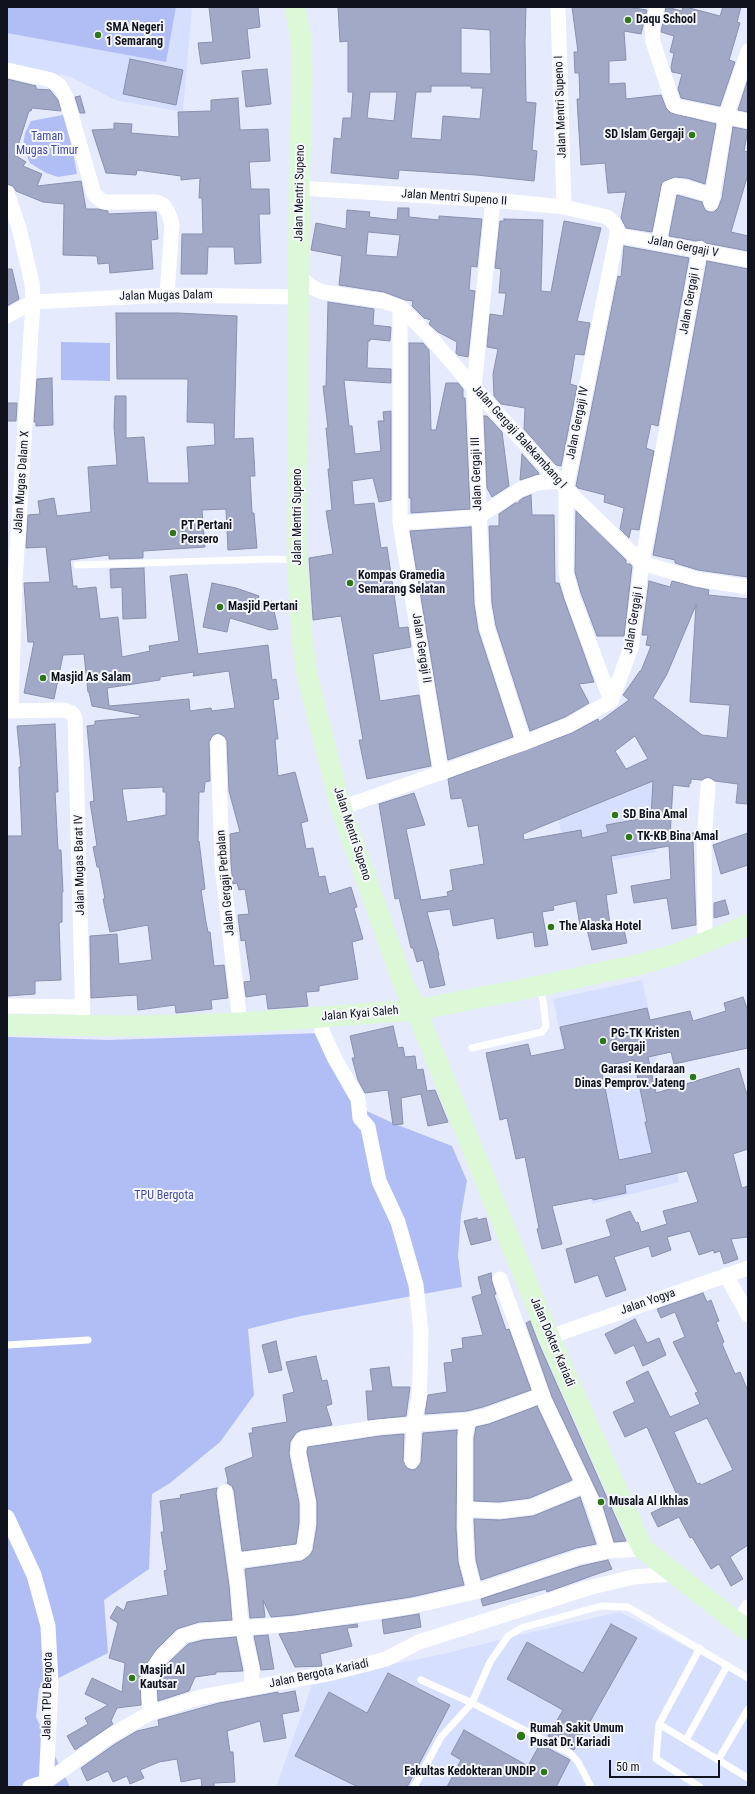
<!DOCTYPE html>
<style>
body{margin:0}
#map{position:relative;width:755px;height:1794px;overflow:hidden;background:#e5eafd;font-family:"Roboto Condensed",sans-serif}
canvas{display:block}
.frame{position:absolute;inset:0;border:8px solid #10131d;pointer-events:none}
.scale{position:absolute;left:609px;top:1760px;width:111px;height:18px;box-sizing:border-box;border:2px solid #10131d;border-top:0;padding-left:5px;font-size:12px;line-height:14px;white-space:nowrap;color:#10131d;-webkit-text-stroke:3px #f6f8fe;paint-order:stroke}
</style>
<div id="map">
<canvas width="755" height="1794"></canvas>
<div class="frame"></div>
<div class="scale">50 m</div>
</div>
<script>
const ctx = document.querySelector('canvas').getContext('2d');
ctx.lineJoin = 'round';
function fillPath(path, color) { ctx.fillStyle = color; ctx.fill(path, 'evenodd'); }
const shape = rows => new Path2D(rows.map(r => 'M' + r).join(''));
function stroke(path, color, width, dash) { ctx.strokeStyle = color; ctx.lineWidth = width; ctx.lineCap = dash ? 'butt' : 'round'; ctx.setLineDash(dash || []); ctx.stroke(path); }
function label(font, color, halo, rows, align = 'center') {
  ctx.font = font + ' "Roboto Condensed",sans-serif'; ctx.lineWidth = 4; ctx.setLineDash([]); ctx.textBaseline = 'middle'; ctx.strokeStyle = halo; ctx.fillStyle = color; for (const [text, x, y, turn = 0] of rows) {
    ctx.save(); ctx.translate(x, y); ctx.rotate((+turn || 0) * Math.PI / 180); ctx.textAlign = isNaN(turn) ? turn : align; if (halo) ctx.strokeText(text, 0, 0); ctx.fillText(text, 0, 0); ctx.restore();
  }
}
const built = shape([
 [7,7,192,7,183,112,115,100,71,77,7,62],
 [659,753,674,772,672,831,658,841,655,852,569,869,554,799,581,789],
 [642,980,659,1055,655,1060,662,1111,679,1182,592,1204,574,1121,572,1092,553,999],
 [620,1612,748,1679,748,1787,276,1787,312,1685,364,1670,443,1654,519,1635]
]);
const green = shape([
 [7,7,176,7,166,62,7,33],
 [63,115,72,147,77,174,58,177,46,173,30,163,23,146,25,133,31,121],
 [61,342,110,343,110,381,61,380],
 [322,1033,356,1106,395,1124,452,1146,467,1181,461,1215,458,1256,462,1287,301,1316,248,1329,254,1395,220,1442,170,1483,152,1494,149,1569,104,1600,108,1653,39,1688,36,1717,70,1787,7,1787,7,1037,109,1040]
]);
const building = shape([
 [209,7,258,7,260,27,247,29,250,58,201,64,198,43,213,42,209,7],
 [338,7,526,7,525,41,526,102,536,103,532,150,537,151,534,181,476,175,399,170,398,179,331,173,334,138,341,139,343,118,351,118,353,92,348,92,348,41,340,42,338,7],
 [461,28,490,30,491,74,461,73,461,28],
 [431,86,471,86,471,88,483,88,480,119,443,116,441,140,411,138,416,92,431,92,431,86],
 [370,92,397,92,394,121,367,118,370,92],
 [572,7,627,7,647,10,641,34,624,31,626,60,609,61,609,84,625,83,626,99,661,95,666,108,671,113,716,124,705,184,687,178,675,177,662,182,652,232,626,228,621,218,626,192,608,193,605,163,581,165,577,99,580,99,579,73,575,73,574,52,578,52,572,7],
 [666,7,682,11,683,7,686,7,720,16,723,7,741,7,737,22,740,23,729,60,735,62,720,106,681,98,678,89,682,74,672,72,671,67,674,53,670,52,674,36,661,32,666,7],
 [130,59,183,70,176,105,123,94,130,59],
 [267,69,271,104,246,107,242,71,267,69],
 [7,79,36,86,36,89,50,90,58,100,61,111,32,108,31,111,29,111,15,155,26,162,23,166,42,174,37,186,81,181,86,209,98,209,108,211,108,214,156,212,158,239,151,240,153,269,110,273,109,263,98,264,97,256,63,255,64,204,43,202,16,191,13,186,7,184,7,79],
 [748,79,748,112,738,110,748,79],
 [80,96,85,113,80,113,75,97,80,96],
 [238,98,240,130,268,129,270,161,249,162,251,189,269,189,270,214,259,214,261,263,235,264,234,247,208,247,207,274,181,274,182,234,203,234,202,198,199,198,200,178,181,180,181,176,137,170,136,175,106,173,92,130,114,129,114,123,132,124,131,133,179,137,178,112,211,111,211,100,238,98],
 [733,127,748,130,744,151,748,152,748,174,731,232,748,236,748,251,706,243,702,240,696,241,669,236,677,195,702,202,705,210,709,212,714,212,718,208,722,198,733,127],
 [398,208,409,208,409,217,439,220,439,216,482,219,477,267,471,266,469,290,475,291,468,357,458,355,456,353,457,342,438,332,429,324,431,320,424,318,412,306,413,301,405,300,384,292,339,285,342,256,311,250,316,223,346,229,347,210,370,212,369,217,397,220,398,208],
 [368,232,400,235,397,257,366,255,368,232],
 [504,219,543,220,541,291,551,292,564,221,601,228,577,321,590,323,584,355,575,354,570,384,577,386,561,466,556,465,524,429,525,408,501,404,494,396,493,374,498,349,487,347,490,314,503,316,506,293,499,293,501,269,495,268,500,221,504,221,504,219],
 [624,246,689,258,658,426,651,424,646,448,654,451,639,530,631,529,629,538,620,529,624,508,604,502,605,495,578,488,576,486,618,276,621,277,624,246],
 [707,261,748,269,748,577,698,570,675,563,675,560,653,555,707,261],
 [7,269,12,269,19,299,7,306,7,269],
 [328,302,374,309,373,325,391,327,390,341,370,339,370,341,368,341,367,368,391,369,391,383,344,380,349,426,352,426,355,454,381,451,378,421,384,421,383,412,391,411,391,500,379,502,373,478,352,481,354,505,374,503,381,548,387,547,399,628,408,627,411,647,373,654,380,701,419,695,431,766,367,779,359,740,363,740,341,616,313,620,313,619,309,558,333,554,326,511,332,510,328,469,330,469,326,428,328,428,323,386,326,386,328,302],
 [116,313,177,313,237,316,234,439,253,438,255,476,250,476,252,513,254,513,257,548,228,550,226,509,202,510,205,547,143,551,143,558,109,559,109,555,70,560,73,586,77,586,77,589,96,587,100,619,118,617,122,657,150,651,149,646,179,641,170,576,187,574,198,654,268,645,272,680,276,679,279,699,273,700,278,739,275,739,278,776,295,772,308,821,301,823,306,849,313,848,319,877,325,876,329,894,351,887,357,907,354,908,363,939,352,942,358,979,319,986,319,991,306,992,308,1006,268,1009,266,994,246,997,244,982,251,981,245,940,241,941,238,915,249,914,245,889,239,890,237,883,233,884,231,864,230,834,240,832,229,791,227,741,225,737,218,733,213,735,209,742,210,781,205,782,204,792,199,792,198,842,199,841,205,889,201,890,206,922,208,932,210,932,214,966,224,965,228,998,211,1000,212,1009,176,1013,175,1005,138,1010,137,995,91,998,90,936,117,934,119,964,152,960,148,925,110,932,103,899,105,899,99,867,97,867,93,847,97,846,90,802,94,801,87,726,95,725,95,721,140,717,140,715,92,706,89,692,88,692,84,654,63,655,54,699,24,693,34,642,28,642,24,583,50,582,46,547,26,548,28,515,40,514,38,501,54,498,57,516,91,512,88,467,117,465,114,427,115,396,126,396,126,438,144,437,148,483,189,483,187,447,215,445,214,423,187,422,188,379,117,379,116,313],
 [229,671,235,708,212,711,211,708,190,711,189,699,109,706,107,688,160,680,160,677,194,672,193,676,229,671],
 [163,787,163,792,166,792,166,815,127,822,122,789,163,787],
 [409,343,423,343,429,350,431,430,436,430,446,383,458,383,463,389,463,398,465,398,470,509,411,513,411,498,409,498,409,343],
 [52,378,53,425,36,426,36,422,34,422,37,379,52,378],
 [7,403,17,403,16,421,7,421,7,403],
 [484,416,487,416,502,432,509,486,492,497,487,488,484,416],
 [522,454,538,472,539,474,520,480,522,454],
 [531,495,532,515,554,515,555,583,559,583,564,599,594,682,579,684,589,703,565,717,530,731,496,626,492,603,489,526,499,526,499,514,515,503,519,503,519,501,523,498,531,495],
 [576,511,626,560,626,564,630,564,632,566,624,636,597,636,581,593,575,572,576,511],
 [471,527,474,604,478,630,513,737,448,760,410,531,471,527],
 [144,568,146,618,123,619,122,587,111,588,110,569,144,568],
 [649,581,670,587,672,581,709,590,708,595,748,599,748,804,736,803,738,784,715,781,708,777,702,780,691,779,691,783,689,784,689,787,673,785,670,834,694,833,695,841,693,841,696,925,672,929,667,898,634,903,631,886,671,879,669,846,611,856,617,893,606,895,610,924,622,921,627,943,592,950,586,925,580,926,576,901,553,906,554,910,542,912,548,945,535,947,533,932,497,939,494,918,453,926,450,909,427,912,439,955,438,955,445,985,430,988,423,960,417,962,413,948,411,948,399,898,395,899,379,804,414,793,425,825,406,829,421,900,448,896,447,892,453,890,450,870,484,864,478,825,468,827,462,798,451,799,448,779,572,733,598,719,599,722,629,700,623,695,640,671,641,671,651,646,646,645,648,635,642,635,649,581],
 [696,605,690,702,730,705,727,738,702,735,653,698,667,674,696,605],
 [635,736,648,759,626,769,615,751,635,736],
 [653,781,651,817,606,825,608,832,582,838,581,830,524,840,523,834,653,781],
 [212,583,236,588,259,596,256,604,272,601,278,629,270,630,230,618,227,632,203,627,212,583],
 [55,724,58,792,55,792,58,850,61,850,63,892,62,892,62,922,59,923,61,980,35,981,35,994,7,996,7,836,22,836,19,767,21,767,17,726,55,724],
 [748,833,748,865,721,874,713,845,748,833],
 [725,900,729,914,714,918,714,903,725,900],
 [743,997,748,1011,748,1048,674,1064,671,1052,648,1057,656,1093,739,1068,748,1098,748,1149,733,1154,742,1188,748,1186,748,1237,731,1239,738,1259,724,1264,720,1251,714,1253,714,1250,699,1255,690,1231,667,1237,671,1250,652,1257,649,1246,614,1257,626,1290,606,1297,598,1275,575,1283,566,1249,611,1236,606,1220,630,1211,636,1223,638,1222,641,1232,667,1224,663,1211,698,1202,687,1171,625,1185,626,1193,593,1200,593,1198,552,1206,562,1244,542,1249,537,1229,539,1228,525,1157,516,1159,507,1118,500,1120,486,1053,528,1044,531,1056,565,1049,560,1027,647,1008,650,1020,690,1011,693,1021,726,1011,724,1003,743,997],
 [634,1060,647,1122,645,1122,652,1153,619,1160,601,1067,634,1060],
 [393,1026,398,1048,403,1047,405,1057,415,1056,417,1070,423,1069,427,1091,435,1090,448,1122,428,1126,421,1094,401,1098,403,1124,393,1125,388,1090,365,1093,358,1080,352,1058,355,1058,350,1036,393,1026],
 [477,1218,477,1220,486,1218,491,1240,471,1245,464,1221,477,1218],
 [491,1273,492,1282,496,1294,494,1295,506,1330,509,1329,531,1390,483,1407,467,1411,425,1414,428,1395,447,1392,444,1363,453,1362,451,1350,463,1348,462,1338,483,1335,472,1297,482,1294,478,1277,491,1273],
 [703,1293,707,1302,711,1300,719,1321,716,1322,724,1342,722,1344,735,1374,740,1372,748,1391,748,1545,730,1557,743,1579,731,1586,719,1564,711,1569,692,1537,690,1538,679,1517,658,1527,651,1513,672,1503,670,1498,677,1495,647,1427,625,1437,613,1412,635,1402,626,1382,648,1371,670,1417,700,1404,695,1393,698,1392,673,1342,685,1337,675,1312,661,1318,657,1309,703,1293],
 [707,1418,733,1470,701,1485,700,1483,697,1484,674,1432,707,1418],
 [635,1319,647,1343,659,1338,666,1355,643,1366,634,1345,615,1354,605,1334,635,1319],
 [530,1321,538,1342,626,1541,614,1542,601,1500,552,1397,526,1323,530,1321],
 [276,1341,282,1370,269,1373,262,1345,276,1341],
 [316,1356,322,1381,327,1380,332,1404,326,1406,332,1425,301,1430,296,1433,290,1442,289,1454,299,1503,299,1523,296,1544,242,1551,234,1491,232,1486,227,1483,228,1481,225,1468,253,1457,249,1433,253,1433,252,1428,287,1422,283,1395,294,1392,286,1362,316,1356],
 [389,1367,392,1387,410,1387,406,1416,368,1420,366,1391,373,1391,370,1369,389,1367],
 [537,1406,572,1480,530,1498,499,1502,474,1501,474,1438,476,1427,489,1424,537,1406],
 [457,1430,456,1528,458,1562,464,1585,411,1597,294,1615,271,1617,263,1600,265,1617,250,1618,245,1569,302,1561,309,1556,313,1550,317,1525,317,1502,307,1452,308,1447,380,1436,404,1434,403,1461,407,1468,412,1470,416,1469,421,1462,423,1433,457,1430],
 [217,1488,216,1493,229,1586,232,1620,199,1622,177,1629,155,1651,140,1675,141,1705,117,1708,111,1721,113,1724,75,1750,67,1736,88,1724,85,1718,108,1705,85,1694,92,1678,122,1692,125,1663,109,1658,118,1623,110,1618,117,1606,124,1611,127,1602,168,1595,164,1571,167,1570,161,1532,164,1532,160,1501,181,1498,180,1495,217,1488],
 [580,1497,596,1544,576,1548,481,1580,476,1560,474,1519,500,1520,533,1516,580,1497],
 [608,1560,612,1569,597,1574,547,1592,546,1589,483,1606,481,1599,581,1566,608,1560],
 [419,1614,421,1627,384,1634,382,1620,419,1614],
 [357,1624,358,1627,347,1628,352,1646,320,1654,322,1666,295,1667,279,1634,357,1624],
 [611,1624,637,1638,574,1750,548,1736,563,1710,507,1679,527,1642,583,1673,611,1624],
 [268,1635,274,1669,261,1670,254,1636,268,1635],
 [236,1637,243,1671,216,1672,216,1674,195,1677,189,1691,158,1701,157,1681,162,1672,169,1662,188,1644,203,1640,236,1637],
 [388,1673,450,1705,407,1787,358,1787,295,1756,329,1692,367,1713,388,1673],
 [295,1691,299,1711,282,1714,286,1738,264,1742,260,1721,227,1731,230,1752,233,1752,235,1782,214,1783,214,1787,202,1787,201,1778,181,1782,177,1759,159,1762,140,1770,144,1778,130,1784,127,1776,113,1782,108,1771,87,1781,81,1768,115,1744,137,1731,159,1726,158,1720,219,1703,278,1692,278,1694,295,1691],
 [464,1730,528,1766,540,1744,570,1760,556,1787,447,1787,461,1760,451,1754,464,1730]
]);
const lane = shape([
 [77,565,274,559,295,560],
 [472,1048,542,1032,546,1026,543,1000,539,989],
 [7,1345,88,1340],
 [700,1648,659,1724,656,1759,700,1787],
 [421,1680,472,1703,571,1754,578,1762,591,1787],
 [659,1724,748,1778],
 [686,1740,727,1666],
 [718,1760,748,1709],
 [414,1787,441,1737,472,1703,490,1662,508,1636,521,1628,601,1606,628,1607,748,1678]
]);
const street = shape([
 [558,7,564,207],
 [657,7,652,27,653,42,674,105,679,107,748,121],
 [7,70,51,80,60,86,66,97,94,194,99,199,104,202,156,202,163,205,168,212,172,224,167,295],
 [299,188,493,200,564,207,607,217,614,223,617,228,617,235,566,488,566,573,572,596,611,701],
 [7,193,19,228,32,283,33,302,15,581,11,711],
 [493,200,474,388,483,604,487,628,524,743],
 [711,203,726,117,748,51],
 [617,235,748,260],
 [659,242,669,188,674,186,684,187,713,196],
 [299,276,313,288,323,292,383,301,400,307,432,339,474,388,573,496,642,563,696,579,748,587],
 [400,307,400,523,441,773],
 [7,316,33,302,167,295,299,297],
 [400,523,478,517,519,490,537,483,559,481],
 [7,711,64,710,72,713,75,718,83,1026],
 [218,742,222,865,240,1023],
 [341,808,524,743,569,725,611,701,631,648,642,563,700,249],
 [705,942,704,843,708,786],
 [7,1006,83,1007],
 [321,1017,322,1031,335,1059,358,1099,360,1118,368,1127,379,1181,398,1222,416,1285,421,1332,420,1376,419,1398,414,1423,412,1461],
 [726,1275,748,1315],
 [500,1279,544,1400,593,1504,608,1551],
 [549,1337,748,1268],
 [468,1420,465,1437,465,1528,467,1561,475,1592],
 [225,1492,238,1585,240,1616,252,1668,251,1688],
 [465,1509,499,1511,532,1507,584,1485],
 [7,1517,34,1575,48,1626,51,1682,46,1787],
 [235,1561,300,1552,304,1549,308,1524,308,1502,298,1452,299,1444,303,1439,379,1427,468,1420,486,1416,542,1395],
 [739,1624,748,1607],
 [150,1713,148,1679,154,1667,162,1656,183,1636,201,1631,295,1624,413,1606,475,1592,579,1557,608,1551,643,1549],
 [30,1787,46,1782,110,1736,150,1713,201,1697,332,1673,386,1659,419,1642,588,1588,633,1577,675,1574]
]);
const secondary = shape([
 [295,7,301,39,302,78,299,188,297,560,302,638,307,675,341,808,403,983,416,1010,549,1337,643,1549,739,1624,748,1630],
 [7,1025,141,1026,240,1023,416,1010,539,986,641,964,676,954,748,925]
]);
const markers = [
 [628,20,4,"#2f7617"],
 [98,35,4,"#2f7617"],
 [692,135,4,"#2f7617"],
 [173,533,4,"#2f7617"],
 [350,583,4,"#2f7617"],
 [220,607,4,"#2f7617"],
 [43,678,4,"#2f7617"],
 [615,815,4,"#2f7617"],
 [629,837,4,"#2f7617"],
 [551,927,4,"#2f7617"],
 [603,1041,4,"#2f7617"],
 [693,1077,4,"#2f7617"],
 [601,1502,4,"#2f7617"],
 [132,1678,4,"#2f7617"],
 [521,1736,5,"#2f7617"],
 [544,1772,4,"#2f7617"]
];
const poiNames = [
 ["Daqu School",636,20],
 ["SMA Negeri",106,28],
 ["1 Semarang",106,42],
 ["SD Islam Gergaji",684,135,"right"],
 ["PT Pertani",181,526],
 ["Persero",181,540],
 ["Kompas Gramedia",358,576],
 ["Semarang Selatan",358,590],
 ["Masjid Pertani",228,607],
 ["Masjid As Salam",51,678],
 ["SD Bina Amal",623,815],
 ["TK-KB Bina Amal",637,837],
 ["The Alaska Hotel",559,927],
 ["PG-TK Kristen",611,1034],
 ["Gergaji",611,1048],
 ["Garasi Kendaraan",685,1070,"right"],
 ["Dinas Pemprov. Jateng",685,1084,"right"],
 ["Musala Al Ikhlas",609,1502],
 ["Masjid Al",140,1671],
 ["Kautsar",140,1685],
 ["Rumah Sakit Umum",530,1729],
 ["Pusat Dr. Kariadi",530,1743],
 ["Fakultas Kedokteran UNDIP",536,1772,"right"]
];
const streetNames = [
 ["Jalan Mentri Supeno I",561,107,-92],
 ["Jalan Mentri Supeno",300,193,-89],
 ["Jalan Mentri Supeno II",454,198,4],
 ["Jalan Gergaji V",683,247,11],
 ["Jalan Mugas Dalam",166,296,-1],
 ["Jalan Gergaji I",690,301,-80],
 ["Jalan Gergaji IV",578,423,-79],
 ["Jalan Gergaji Balekambang I",519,437,48],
 ["Jalan Gergaji III",477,474,-92],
 ["Jalan Mugas Dalam X",22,482,-86],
 ["Jalan Mentri Supeno",298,517,-90],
 ["Jalan Gergaji I",634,620,-81],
 ["Jalan Gergaji II",421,648,81],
 ["Jalan Mentri Supeno",352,834,72],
 ["Jalan Mugas Barat IV",80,865,-91],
 ["Jalan Gergaji Perbalan",226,883,-95],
 ["Jalan Kyai Saleh",360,1014,-5],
 ["Jalan Yogya",648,1302,-19],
 ["Jalan Dokter Kariadi",552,1342,67],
 ["Jalan Bergota Kariadi",319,1674,-12],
 ["Jalan TPU Bergota",48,1696,-89]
];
const parkNames = [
 ["Taman",47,137],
 ["Mugas Timur",47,151],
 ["TPU Bergota",164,1196]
];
fillPath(built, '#d7dffe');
fillPath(green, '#b1bef5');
fillPath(building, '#a2a9c7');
stroke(building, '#8990ad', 1);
stroke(lane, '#fff', 7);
stroke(street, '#fff', 15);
stroke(secondary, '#ddf8d6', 21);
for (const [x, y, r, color] of markers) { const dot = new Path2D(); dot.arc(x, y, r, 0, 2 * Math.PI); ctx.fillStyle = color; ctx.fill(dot); stroke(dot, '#f6f8fe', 1.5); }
label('bold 12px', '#10131d', '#f6f8fe', poiNames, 'left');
label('12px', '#10131d', '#f6f8fe', streetNames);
label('12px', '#414aa5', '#f6f8fe', parkNames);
</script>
